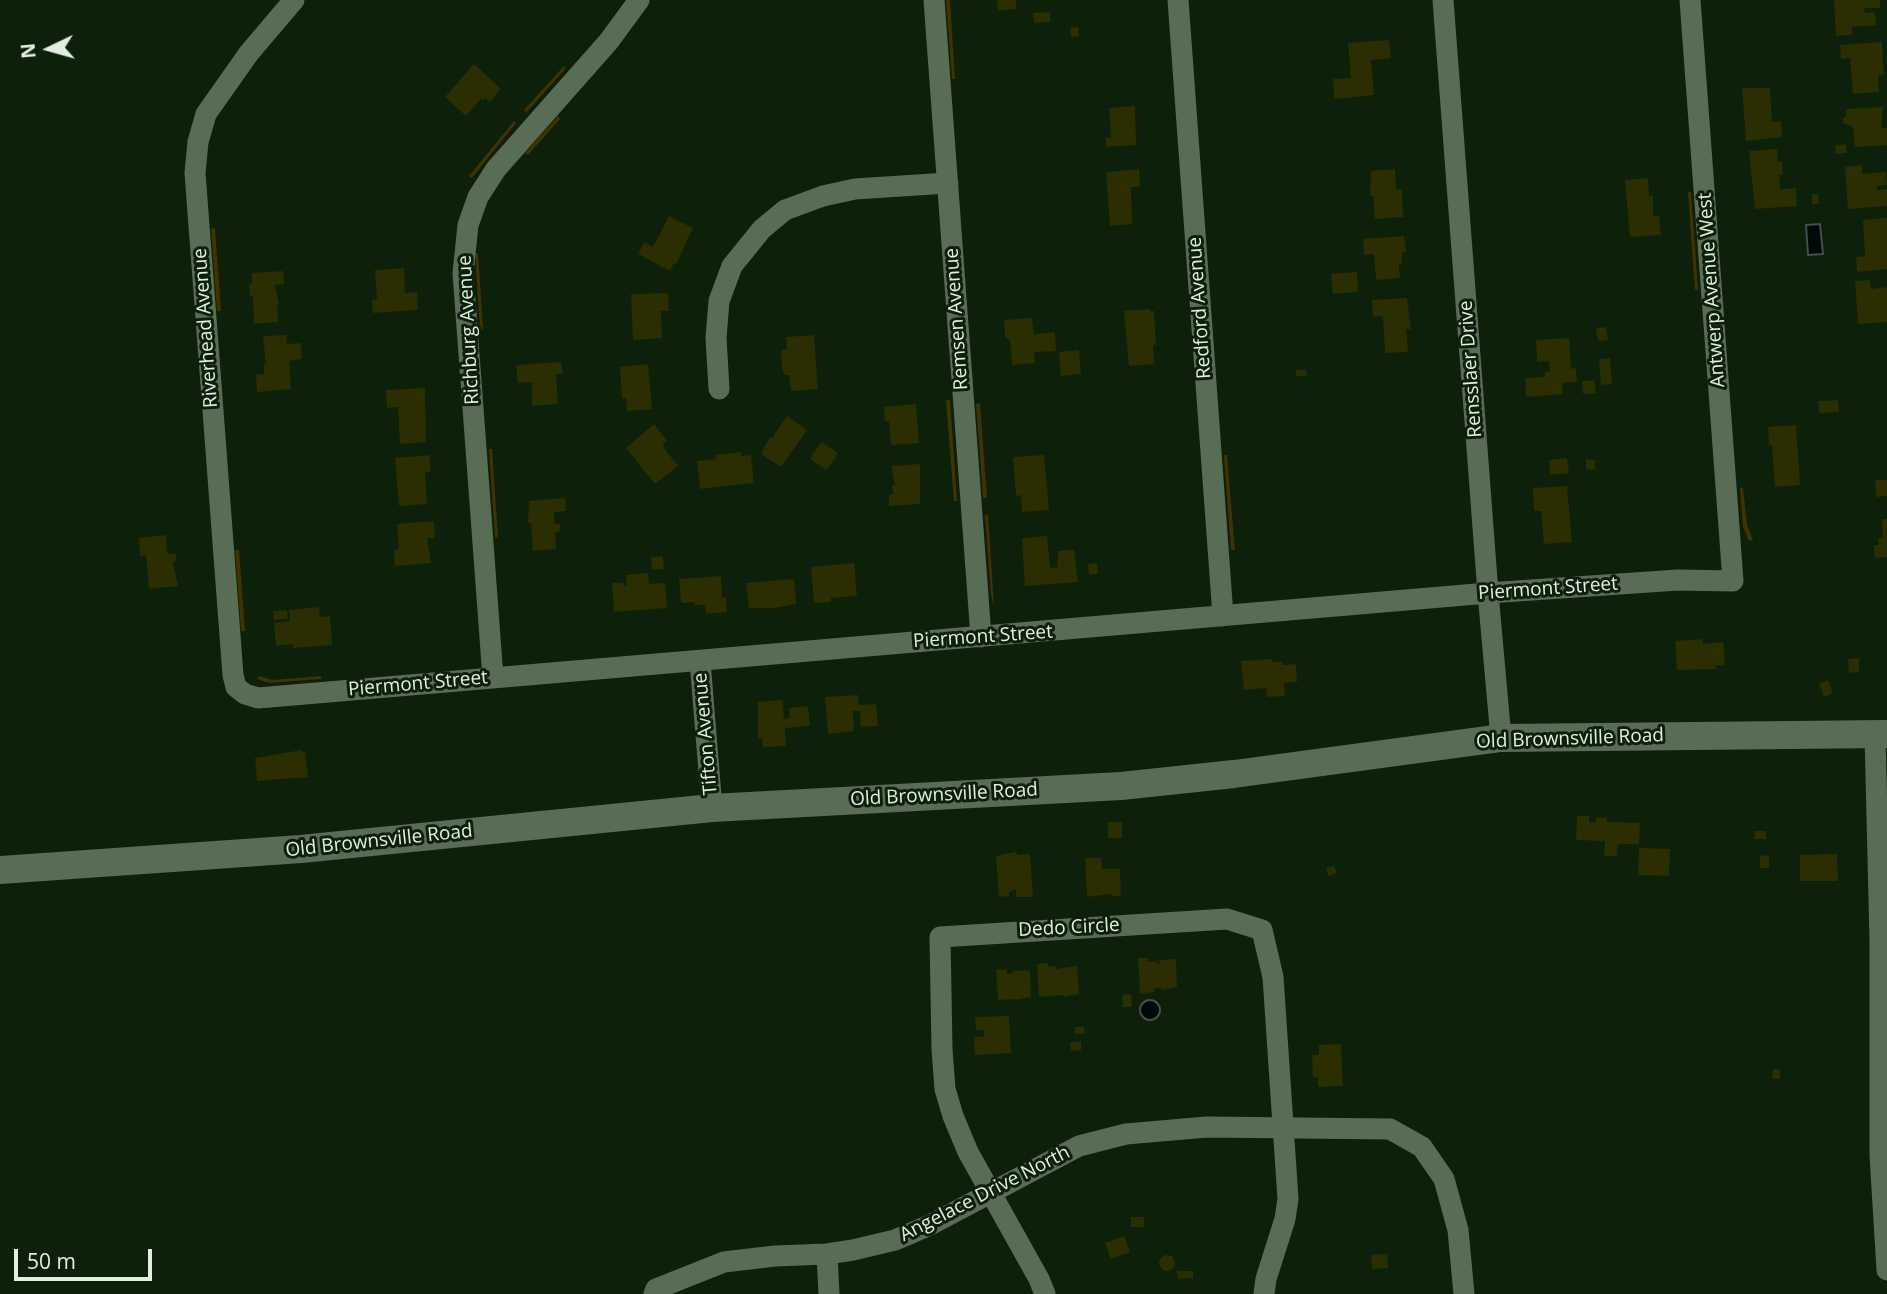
<!DOCTYPE html>
<style>
body{margin:0}
#map{position:relative;width:1887px;height:1294px;overflow:hidden;background:#0d200a;font-family:"Open Sans",sans-serif}
canvas{display:block}
.north{position:absolute;left:14px;top:14px;width:70px;height:70px;-webkit-text-stroke:5px #0d200a;paint-order:stroke;rotate:265deg;font-size:19px;font-weight:700;line-height:28px;text-align:center;color:#e2efe0}
.north::after{content:'';display:block;margin:auto;width:24px;height:32px;background:#e2efe0;clip-path:polygon(50% 0,100% 100%,50% 72%,0 100%)}
.scale{position:absolute;left:14px;top:1249px;width:138px;height:32px;box-sizing:border-box;border:4px solid #e2efe0;border-top:0;padding-left:9px;font-size:21px;line-height:24px;white-space:nowrap;color:#e2efe0;-webkit-text-stroke:5px #0d200a;paint-order:stroke}
</style>
<div id="map">
<canvas width="1887" height="1294"></canvas>
<div class="north">N</div>
<div class="scale">50 m</div>
</div>
<script>
const ctx = document.querySelector('canvas').getContext('2d');
ctx.lineJoin = 'round';
function fillPath(path, color) { ctx.fillStyle = color; ctx.fill(path, 'evenodd'); }
const shape = rows => new Path2D(rows.map(r => 'M' + r).join(''));
function stroke(path, color, width, dash) { ctx.strokeStyle = color; ctx.lineWidth = width; ctx.lineCap = dash ? 'butt' : 'round'; ctx.setLineDash(dash || []); ctx.stroke(path); }
function label(font, color, halo, rows, align = 'center') {
  ctx.font = font + ' "Open Sans",sans-serif'; ctx.lineWidth = 6; ctx.setLineDash([]); ctx.textBaseline = 'middle'; ctx.strokeStyle = halo; ctx.fillStyle = color; for (const [text, x, y, turn = 0] of rows) {
    ctx.save(); ctx.translate(x, y); ctx.rotate((+turn || 0) * Math.PI / 180); ctx.textAlign = isNaN(turn) ? turn : align; if (halo) ctx.strokeText(text, 0, 0); ctx.fillText(text, 0, 0); ctx.restore();
  }
}
const green = shape([
 [946,0,950,0,955,79,952,79],
 [564,66,566,68,526,113,524,110],
 [558,116,560,119,528,155,525,153],
 [514,121,516,123,472,178,469,176],
 [1688,192,1691,192,1698,290,1695,290],
 [215,228,221,311,217,311,211,229],
 [475,253,478,253,483,330,480,330],
 [946,400,950,400,957,501,954,501],
 [980,403,987,498,983,498,976,404],
 [489,449,492,449,498,537,495,538],
 [1224,455,1227,455,1235,550,1231,550],
 [1740,488,1743,488,1747,525,1753,540,1749,541,1743,527],
 [985,515,988,515,994,606,991,595],
 [235,550,239,550,245,631,241,631],
 [259,676,273,680,321,676,321,679,269,683,257,679]
]);
const water = shape([
 [1820,224,1823,254,1808,255,1806,225,1820,224],
 '1140 1010a10 10 0 1 1 20 0a10 10 0 1 1-20 0Z'
]);
const building = shape([
 [997,0,1016,0,1016,9,998,11],
 [1834,0,1880,0,1880,8,1864,8,1865,13,1875,12,1876,25,1852,27,1852,35,1836,36],
 [1050,12,1050,22,1034,23,1033,13],
 [1078,27,1079,36,1071,37,1070,28],
 [1389,40,1391,58,1371,60,1374,95,1334,99,1333,79,1351,78,1348,43],
 [1882,42,1884,75,1878,76,1879,92,1853,94,1850,58,1841,59,1840,45],
 [474,64,501,89,490,102,485,98,483,101,481,99,466,116,445,97],
 [1742,88,1770,88,1772,122,1781,121,1782,137,1746,141],
 [1135,106,1136,145,1106,147,1106,138,1111,138,1109,108],
 [1883,107,1881,128,1887,128,1887,145,1855,147,1853,127,1843,123,1843,118,1846,116,1846,109],
 [1846,144,1847,153,1836,154,1835,146],
 [1777,149,1778,162,1782,161,1783,175,1779,175,1780,189,1796,188,1797,206,1755,209,1749,151],
 [1862,165,1862,174,1886,172,1887,185,1877,186,1877,190,1887,189,1887,206,1848,209,1845,167],
 [1139,169,1140,187,1131,187,1132,224,1110,226,1106,172],
 [1395,169,1396,189,1402,189,1403,217,1375,219,1373,196,1370,196,1371,171],
 [1648,178,1649,196,1653,195,1653,216,1659,216,1661,235,1630,237,1625,180],
 [1812,194,1818,194,1819,204,1812,204],
 [669,216,693,228,676,264,674,263,670,271,638,254,644,242,653,247],
 [1887,218,1887,269,1857,272,1856,257,1865,256,1863,220],
 [1404,236,1406,252,1402,252,1402,263,1399,264,1400,278,1376,280,1374,254,1364,255,1363,239],
 [404,268,405,293,417,292,418,310,373,313,372,300,377,299,375,270],
 [283,271,284,284,275,285,279,304,277,306,278,322,254,324,253,296,250,296,249,284,252,283,252,273],
 [1357,272,1358,292,1333,294,1331,274],
 [1870,280,1871,289,1887,287,1887,322,1858,324,1855,281],
 [668,293,669,311,661,311,662,338,633,340,631,294],
 [1407,298,1411,329,1406,329,1408,352,1385,353,1383,316,1373,317,1372,300],
 [1150,309,1150,311,1154,311,1156,345,1153,345,1154,364,1129,366,1124,311],
 [1032,318,1034,334,1055,332,1056,351,1034,352,1035,363,1012,365,1010,340,1005,337,1004,320],
 [1606,327,1608,340,1598,341,1596,328],
 [286,335,287,344,301,343,302,359,289,361,291,389,257,392,256,375,264,374,264,364,266,364,263,336],
 [814,335,818,389,791,391,789,375,784,375,782,365,781,350,787,349,786,337],
 [1569,338,1571,369,1576,368,1577,382,1562,383,1563,394,1526,397,1525,378,1545,377,1545,372,1550,371,1549,361,1537,362,1536,340],
 [1079,350,1081,374,1061,376,1059,352],
 [1610,358,1612,384,1601,385,1599,359],
 [561,362,563,374,556,374,558,404,532,406,532,382,518,383,516,365],
 [648,364,652,409,627,411,626,398,622,399,620,367],
 [1296,370,1306,370,1307,376,1296,376],
 [1594,380,1596,393,1583,394,1582,381],
 [425,388,426,442,400,444,398,407,387,408,386,390],
 [1838,400,1839,412,1819,413,1818,401],
 [916,404,919,443,891,445,889,421,885,422,884,407],
 [787,416,807,430,781,467,761,454,770,437,772,438],
 [654,424,667,441,663,444,664,448,678,466,655,484,626,448],
 [1796,425,1800,485,1775,487,1772,445,1769,445,1768,427],
 [821,442,838,453,827,470,810,459],
 [741,452,741,456,751,455,754,483,700,489,697,461,716,459,715,455],
 [429,455,431,472,425,473,427,504,399,506,395,458],
 [1044,455,1049,510,1022,512,1021,495,1016,496,1013,457],
 [1567,458,1569,473,1550,475,1549,460],
 [1586,459,1595,460,1595,470,1586,469],
 [920,464,920,504,889,506,889,495,893,494,892,485,895,485,891,466],
 [1875,480,1887,480,1887,496,1876,497],
 [1567,486,1572,542,1544,544,1541,511,1534,511,1533,488],
 [565,498,566,511,554,512,554,523,560,524,560,531,555,533,556,549,533,551,531,523,528,523,529,501],
 [1882,519,1887,519,1887,557,1875,558,1874,545,1879,545,1878,538,1883,538],
 [434,521,435,538,427,538,431,563,395,566,394,550,399,549,397,524],
 [166,535,167,553,176,554,176,561,173,562,178,586,149,589,146,555,140,556,139,538],
 [1047,536,1050,568,1058,567,1058,551,1074,550,1078,582,1025,586,1022,538],
 [663,556,664,569,652,570,651,557],
 [854,563,857,596,831,598,831,602,814,603,811,567],
 [1097,563,1098,574,1089,575,1088,564],
 [648,573,649,584,665,583,667,608,614,612,612,583,623,583,624,586,627,586,626,575],
 [721,576,722,597,726,597,727,612,706,614,705,605,695,605,695,602,681,603,679,579],
 [794,579,796,604,774,608,749,608,746,583],
 [319,607,320,617,330,616,332,645,293,648,293,644,276,646,274,623,290,621,289,610],
 [287,610,288,619,274,620,273,611],
 [1702,639,1703,644,1723,642,1725,665,1715,666,1716,669,1677,670,1675,641],
 [1859,658,1859,672,1849,673,1848,659],
 [1272,659,1273,662,1282,662,1283,665,1296,664,1297,682,1284,683,1285,696,1267,697,1266,688,1244,690,1241,661],
 [1828,680,1833,693,1824,697,1819,684],
 [858,695,859,705,876,704,878,726,861,727,860,711,853,711,854,731,828,734,825,697],
 [782,700,784,719,790,718,789,708,808,706,810,726,785,728,786,746,763,747,762,738,758,739,758,702],
 [302,750,302,752,305,752,308,777,257,781,255,758],
 [1577,816,1589,816,1589,822,1596,822,1596,817,1607,818,1607,822,1640,823,1639,844,1618,844,1617,856,1604,856,1605,841,1576,840],
 [1108,822,1122,822,1122,838,1108,838],
 [1754,831,1766,831,1766,839,1755,839],
 [1639,848,1670,849,1669,876,1638,875],
 [1016,852,1018,855,1030,854,1033,897,1016,897,1016,890,1013,890,1009,892,1009,896,999,897,996,856],
 [1837,854,1838,881,1800,881,1800,855],
 [1769,855,1769,868,1760,868,1760,856],
 [1085,858,1101,858,1102,869,1120,869,1121,893,1119,896,1113,896,1110,894,1087,897],
 [1334,865,1337,873,1329,876,1326,868],
 [1138,958,1148,958,1148,962,1157,961,1157,964,1160,964,1159,960,1176,959,1177,987,1163,990,1161,988,1154,988,1154,992,1140,994],
 [1048,963,1048,967,1056,966,1056,969,1077,966,1079,994,1065,997,1062,995,1039,997,1037,964],
 [1007,969,1007,974,1013,973,1013,971,1030,970,1031,997,1014,1000,1013,999,998,1000,996,970],
 [1131,994,1132,1007,1123,1007,1122,995],
 [1009,1016,1011,1053,975,1055,974,1037,984,1037,984,1030,976,1031,975,1017],
 [1075,1027,1084,1027,1085,1034,1075,1034],
 [1070,1042,1081,1042,1081,1050,1071,1051],
 [1341,1044,1343,1086,1318,1087,1318,1077,1313,1078,1312,1055,1319,1055,1319,1045],
 [1773,1069,1780,1069,1780,1079,1772,1079],
 [1131,1217,1144,1217,1144,1227,1131,1227],
 [1124,1236,1130,1252,1111,1259,1105,1243],
 [1387,1254,1388,1268,1372,1269,1371,1255],
 '1159 1263a8 8 0 1 1 16 0a8 8 0 1 1-16 0Z',
 [1177,1271,1193,1271,1193,1278,1178,1279]
]);
const minor = shape([
 [294,0,249,53,206,114,198,142,195,173,233,675,236,687,245,694,258,698,1488,593,1678,580,1733,581,1690,0],
 [934,0,981,637],
 [1178,0,1223,616],
 [1443,0,1488,593,1501,738],
 [719,389,716,338,719,301,732,266,762,229,785,210,823,196,855,189,948,183],
 [700,661,712,808],
 [493,678,463,273,468,225,478,197,496,169,609,41,639,0],
 [1875,735,1880,940,1880,1155,1887,1270],
 [827,1254,829,1294],
 [654,1294,656,1289,724,1262,775,1256,827,1254,853,1250,895,1240,930,1225,1079,1146,1126,1134,1207,1127,1390,1129,1422,1147,1444,1179,1458,1230,1464,1294],
 [1045,1294,1039,1279,968,1152,953,1116,945,1089,942,1049,940,937,1227,919,1262,930,1273,977,1288,1199,1285,1219,1266,1279,1264,1294]
]);
const tertiary = shape([
 [0,870,301,849,712,808,1121,786,1234,774,1501,738,1887,734]
]);
const streetNames = [
 ["Antwerp Avenue West",1712,290,-94],
 ["Redford Avenue",1200,308,-94],
 ["Remsen Avenue",957,319,-94],
 ["Riverhead Avenue",206,328,-94],
 ["Richburg Avenue",469,330,-93],
 ["Rensslaer Drive",1471,369,-94],
 ["Piermont Street",1548,589,-4],
 ["Piermont Street",983,637,-4],
 ["Piermont Street",418,684,-5],
 ["Tifton Avenue",706,734,-95],
 ["Old Brownsville Road",1570,739,-2],
 ["Old Brownsville Road",944,795,-3],
 ["Old Brownsville Road",379,841,-6],
 ["Dedo Circle",1069,928,-3],
 ["Angelace Drive North",985,1194,-27]
];
fillPath(green, '#433100');
fillPath(water, '#00090a');
stroke(water, '#444e4a', 2);
fillPath(building, '#2a2e00');
stroke(minor, '#586e54', 21);
stroke(tertiary, '#586e54', 28);
label('19px', '#e2efe0', '#0d200a', streetNames);
</script>
